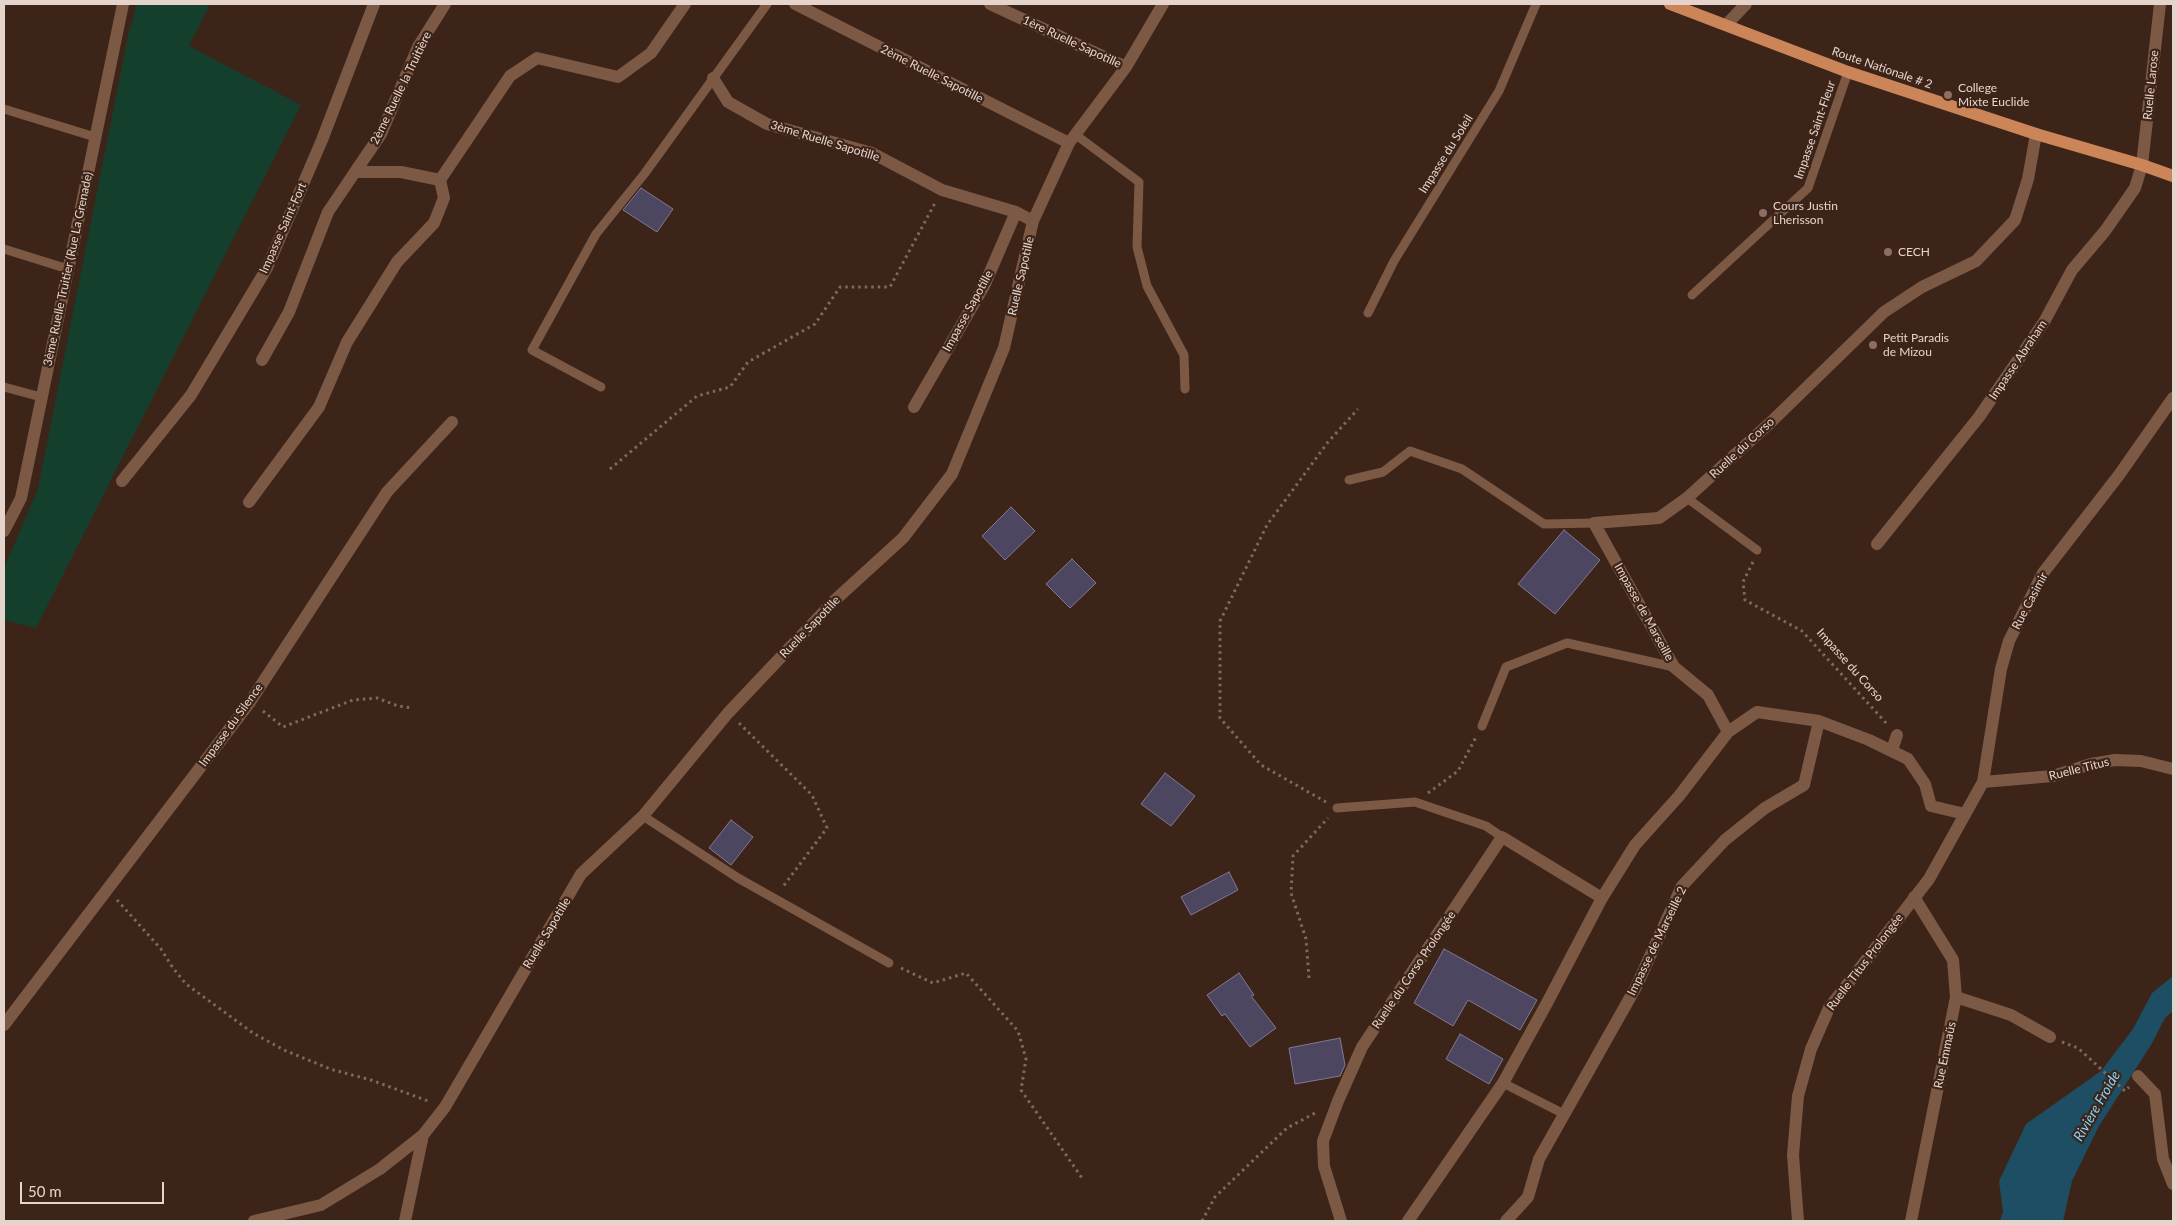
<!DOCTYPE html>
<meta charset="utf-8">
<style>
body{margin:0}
#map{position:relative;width:2177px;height:1225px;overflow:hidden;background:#3d2418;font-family:Lato,sans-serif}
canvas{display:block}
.frame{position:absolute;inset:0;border:5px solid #e5d4cc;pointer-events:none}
.scale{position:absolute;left:20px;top:1182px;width:144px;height:22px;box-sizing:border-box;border:2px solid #e5d4cc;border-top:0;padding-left:6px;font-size:15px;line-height:18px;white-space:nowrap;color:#e5d4cc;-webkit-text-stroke:4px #3d2418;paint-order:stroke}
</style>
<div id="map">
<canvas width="2177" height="1225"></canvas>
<div class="frame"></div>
<div class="scale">50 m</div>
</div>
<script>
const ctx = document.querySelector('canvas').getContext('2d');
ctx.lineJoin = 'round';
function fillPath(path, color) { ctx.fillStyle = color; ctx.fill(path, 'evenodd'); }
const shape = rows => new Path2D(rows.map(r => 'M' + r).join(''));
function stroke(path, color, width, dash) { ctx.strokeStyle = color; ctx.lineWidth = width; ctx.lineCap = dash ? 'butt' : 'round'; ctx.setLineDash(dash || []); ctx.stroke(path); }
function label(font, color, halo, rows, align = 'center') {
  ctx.font = font + ' Lato,sans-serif'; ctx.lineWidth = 4.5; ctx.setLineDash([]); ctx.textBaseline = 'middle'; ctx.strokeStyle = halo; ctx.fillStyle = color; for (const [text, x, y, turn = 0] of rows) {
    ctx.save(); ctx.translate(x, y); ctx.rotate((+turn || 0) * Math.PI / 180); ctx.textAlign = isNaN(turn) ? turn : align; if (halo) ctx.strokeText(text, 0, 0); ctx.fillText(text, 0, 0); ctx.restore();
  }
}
const green = shape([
 [137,4,210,4,189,46,301,105,36,628,4,620,4,568,38,489,128,36]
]);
const water = shape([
 [2173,976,2173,1011,2165,1018,2151,1045,2099,1126,2072,1181,2063,1221,2000,1221,2003,1212,1999,1181,2026,1124,2101,1071,2133,1029,2152,993]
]);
const building = shape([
 [641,188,673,209,657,232,623,210,641,188],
 [1011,507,1035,531,1005,560,982,536,1011,507],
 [1564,530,1600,560,1555,614,1518,584,1564,530],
 [1072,559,1096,583,1070,608,1046,584,1072,559],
 [1165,773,1195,796,1171,826,1141,804,1165,773],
 [731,820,753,837,731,865,709,848,731,820],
 [1229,872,1238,890,1191,915,1181,897,1229,872],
 [1444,949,1537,1000,1520,1030,1468,1000,1453,1026,1414,1003,1444,949],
 [1239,973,1254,995,1251,996,1276,1028,1250,1047,1225,1014,1222,1016,1207,995,1239,973],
 [1460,1034,1503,1059,1489,1084,1446,1059,1460,1034],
 [1340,1038,1345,1065,1340,1076,1295,1084,1289,1048,1340,1038]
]);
const path = shape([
 [610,469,697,396,730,387,748,362,815,324,840,287,890,287,935,203],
 [1753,562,1743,582,1745,600,1802,631,1887,724],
 [263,711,283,727,353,700,377,698,398,706,413,708],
 [739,723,812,795,827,828,782,888],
 [1428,793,1458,771,1476,737],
 [1326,802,1261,765,1220,718,1220,621,1267,525,1328,442,1358,409],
 [117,900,161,949,173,968,186,984,253,1033,284,1050,330,1069,371,1080,431,1102],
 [901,968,933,983,966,973,1018,1031,1026,1059,1021,1090,1082,1178],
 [1309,978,1306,939,1291,893,1293,856,1328,818],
 [2062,1042,2078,1048,2125,1091,2129,1087],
 [1202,1221,1215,1197,1287,1128,1317,1112]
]);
const lane = shape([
 [4,109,95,137],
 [1076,135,1139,182,1137,247,1147,286,1184,355,1185,389],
 [4,249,68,269],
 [1692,295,1808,188,1848,72],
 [1368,313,1394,261,1499,91,1536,4],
 [4,387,41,397],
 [601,387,532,350,596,234,645,173,767,4],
 [1349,480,1383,472,1410,451,1462,469,1544,524,1594,523],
 [1687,498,1757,550],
 [1482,726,1506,667,1567,643,1674,667],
 [1337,808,1415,802,1486,826,1502,837],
 [643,816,738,878,889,963],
 [1503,1083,1564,1114]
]);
const street = shape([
 [795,4,1069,143],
 [990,4,1126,67],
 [1726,25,1746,4],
 [713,78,728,102,767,124,872,153,942,190,1016,212,1033,221],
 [355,172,381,134,418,47,445,4],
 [262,360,289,312,328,212,355,172,401,172,440,180],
 [914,407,984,286,1016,212],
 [122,481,191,395,267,268,322,140,374,4],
 [249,502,319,407,347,342,397,262,434,223,444,198,440,180,510,76,537,58,618,77,651,53,685,4],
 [4,531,21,498,123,4],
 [1877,544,1979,417,2044,322,2072,270,2105,231,2135,188,2142,165,2160,4],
 [1892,750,1897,735],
 [1983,782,2053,776,2091,764,2115,760,2141,761,2173,769],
 [1965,814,1931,806,1925,784,1908,759,1869,740,1819,721,1757,712,1728,732,1708,695,1674,667,1594,523,1659,518,1687,498,1771,422,1884,312,1922,287,1976,261,2015,220,2028,179,2036,134],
 [1956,997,2011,1015,2050,1037],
 [4,1025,250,702,387,492,452,422],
 [2138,1076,2155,1094,2163,1159,2173,1184],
 [254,1221,321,1205,380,1169,423,1135],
 [405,1221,423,1135,445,1107,581,874,643,816,728,713,835,600,903,538,952,474,1004,348,1033,221,1069,143,1126,67,1163,4],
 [1341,1221,1324,1166,1323,1141,1338,1101,1362,1047,1502,837,1602,898],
 [1408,1221,1503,1083,1547,1003,1602,898,1635,845,1679,796,1728,732],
 [1506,1221,1528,1197,1539,1159,1636,987,1682,886,1725,840,1765,808,1804,785,1819,721],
 [1798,1221,1793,1155,1798,1096,1811,1049,1829,1008,1929,879,1983,782,2001,669,2009,641,2043,573,2119,475,2173,398],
 [1911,1221,1956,997,1953,960,1914,897]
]);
const primary = shape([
 [1670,4,1848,72,2036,134,2142,165,2173,176]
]);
const markers = [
 [1948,95,5,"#8d6e63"],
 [1763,213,5,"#8d6e63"],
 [1888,252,5,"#8d6e63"],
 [1873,345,5,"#8d6e63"]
];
const streetNames = [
 ["1ère Ruelle Sapotille",1072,42,25],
 ["Route Nationale # 2",1882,68,19],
 ["2ème Ruelle Sapotille",932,74,27],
 ["Ruelle Larose",2151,85,-84],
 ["2ème Ruelle la Truitière",401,88,-64],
 ["Impasse Saint-Fleur",1815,130,-71],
 ["3ème Ruelle Sapotille",825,141,17],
 ["Impasse du Soleil",1446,154,-58],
 ["Impasse Saint-Fort",283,228,-66],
 ["3ème Ruelle Truitier (Rue La Grenade)",68,269,-78],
 ["Ruelle Sapotille",1021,276,-77],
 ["Impasse Sapotille",968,311,-61],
 ["Impasse Abraham",2018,360,-56],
 ["Ruelle du Corso",1742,448,-43],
 ["Rue Casimir",2030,601,-62],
 ["Impasse de Marseille",1644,612,61],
 ["Ruelle Sapotille",810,627,-46],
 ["Impasse du Corso",1850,665,48],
 ["Impasse du Silence",231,725,-54],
 ["Ruelle Titus",2079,769,-14],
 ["Ruelle Sapotille",547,933,-59],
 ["Impasse de Marseille 2",1657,941,-64],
 ["Ruelle Titus Prolongée",1865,962,-53],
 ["Ruelle du Corso Prolongée",1414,970,-56],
 ["Rue Emmaüs",1945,1055,-78]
];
const poiNames = [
 ["College",1958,88],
 ["Mixte Euclide",1958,102],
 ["Cours Justin",1773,206],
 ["Lherisson",1773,220],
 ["CECH",1898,252],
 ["Petit Paradis",1883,338],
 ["de Mizou",1883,352]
];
const waterNames = [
 ["Rivière Froide",2097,1106,-60]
];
fillPath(green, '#153f2d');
fillPath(water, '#1d4e63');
fillPath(building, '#4d4660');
stroke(building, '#807995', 1);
stroke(path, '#7f695f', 3, [2.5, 4]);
stroke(lane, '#7b5945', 9);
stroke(street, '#7b5945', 12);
stroke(primary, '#cb8559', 12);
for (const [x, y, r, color] of markers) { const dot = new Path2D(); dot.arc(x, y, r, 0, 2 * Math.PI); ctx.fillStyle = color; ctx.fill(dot); stroke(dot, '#3d2418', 2); }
label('12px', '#e5d4cc', '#3d2418', streetNames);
label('12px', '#e5d4cc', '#3d2418', poiNames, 'left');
label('italic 14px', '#84d3f7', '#3d2418', waterNames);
</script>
